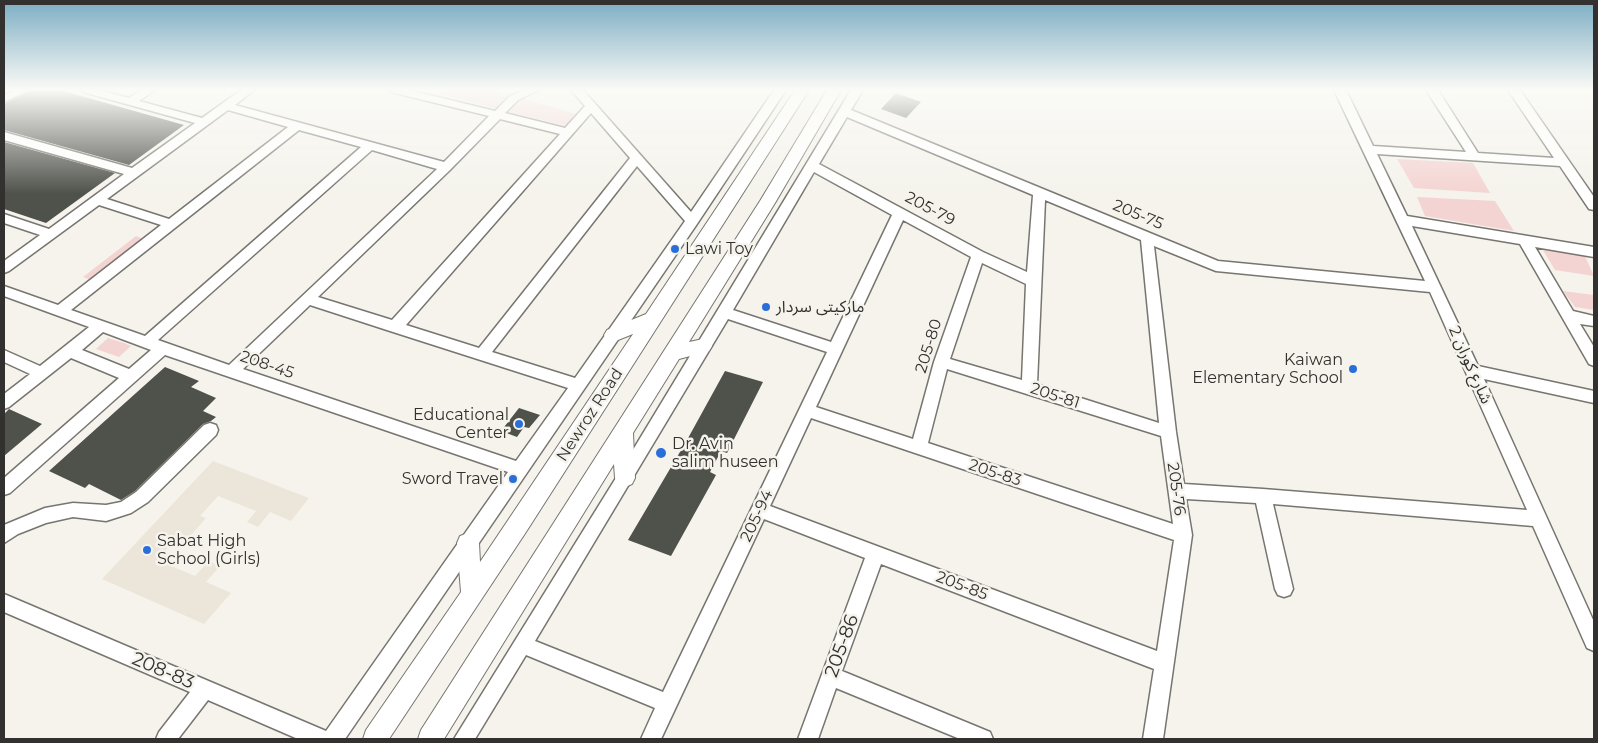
<!DOCTYPE html>
<meta charset="utf-8">
<style>
body{margin:0}
#map{position:relative;width:1598px;height:743px;overflow:hidden;background:#f5f3ec;font-family:Montserrat,sans-serif}
canvas{display:block}
.frame{position:absolute;inset:0;border:5px solid #32312f;pointer-events:none}
</style>
<div id="map">
<canvas width="1598" height="743"></canvas>
<div class="frame"></div>
</div>
<script>
const ctx = document.querySelector('canvas').getContext('2d');
ctx.lineJoin = 'round';
function fillPath(path, color) { ctx.fillStyle = color; ctx.fill(path, 'evenodd'); }
const shape = rows => new Path2D(rows.map(r => 'M' + r).join(''));
function stroke(path, color, width, dash) { ctx.strokeStyle = color; ctx.lineWidth = width; ctx.lineCap = dash ? 'butt' : 'round'; ctx.setLineDash(dash || []); ctx.stroke(path); }
function label(font, color, halo, rows, align = 'center') {
  ctx.font = font + ' Montserrat,"Noto Sans Arabic",sans-serif'; ctx.lineWidth = 5; ctx.setLineDash([]); ctx.textBaseline = 'middle'; ctx.strokeStyle = halo; ctx.fillStyle = color; for (const [text, x, y, turn = 0] of rows) {
    ctx.save(); ctx.translate(x, y); ctx.rotate((+turn || 0) * Math.PI / 180); ctx.textAlign = isNaN(turn) ? turn : align; if (halo) ctx.strokeText(text, 0, 0); ctx.fillText(text, 0, 0); ctx.restore();
  }
}
const built = shape([
 [213,461,309,498,291,521,270,512,258,527,247,522,256,511,218,496,200,516,206,518,186,541,177,537,157,560,195,576,209,561,220,566,206,582,231,593,204,624,102,579]
]);
const green = shape([
 [442,90,493,90,576,114,566,126,438,94],
 [1397,159,1473,163,1490,193,1414,188],
 [1417,197,1495,201,1514,231,1425,216],
 [136,236,146,240,94,281,83,277],
 [1541,247,1584,254,1594,276,1555,270],
 [1563,291,1594,295,1594,310,1575,307],
 [108,338,124,343,131,346,119,357,96,349]
]);
const building = shape([
 [32,90,60,90,184,125,129,165,4,130,4,104],
 [896,93,921,102,906,118,881,109],
 [4,142,115,173,46,223,4,209],
 [165,367,199,381,191,387,216,398,203,411,216,417,211,421,203,424,135,491,121,500,89,484,85,488,49,471],
 [725,371,763,382,727,453,721,451,710,472,716,475,671,556,628,540,687,440],
 [519,408,540,415,529,428,524,427,517,437,501,431],
 [9,409,42,424,4,456,4,414]
]);
const minor = shape([
 [15,90,30,90,4,102,4,95,15,90],
 [81,90,99,90,129,98,141,90,155,90,139,101,202,118,241,90,254,90,235,105,444,162,489,116,391,92,389,90,409,90,495,111,510,96,524,90,539,90,518,100,505,113,565,128,585,106,571,90,583,90,691,212,774,90,786,90,697,224,345,739,298,739,208,700,178,739,156,739,159,732,190,692,4,612,4,594,326,731,508,472,165,355,10,493,4,495,4,478,119,378,71,358,9,407,4,409,4,394,30,374,4,362,4,350,40,366,89,327,4,296,4,286,58,305,161,225,99,205,9,271,4,273,4,261,40,235,4,223,4,214,49,229,124,174,4,140,4,132,132,168,195,123,83,92,81,90],
 [228,110,288,127,169,219,107,199,228,110],
 [591,113,630,158,479,348,406,325,591,113],
 [500,119,560,134,392,320,318,297,450,170,500,119],
 [299,130,361,147,145,336,71,310,299,130],
 [372,150,437,169,229,365,158,340,372,150],
 [637,166,685,221,575,378,492,352,637,166],
 [310,305,390,331,568,388,516,461,243,369,310,305],
 [103,332,151,350,129,369,82,350,103,332],
 [851,90,863,90,851,110,1218,261,1425,281,1334,90,1346,90,1373,146,1466,152,1426,90,1438,90,1478,153,1554,158,1508,90,1520,90,1594,197,1594,210,1589,209,1560,166,1377,154,1407,216,1594,247,1594,257,1535,247,1573,311,1594,316,1594,326,1580,324,1594,347,1594,366,1589,364,1520,244,1412,226,1478,366,1594,391,1594,403,1484,379,1594,622,1594,651,1587,648,1533,526,1273,504,1293,589,1290,595,1284,597,1278,595,1275,589,1256,503,1186,499,1192,535,1163,739,1143,739,1154,669,881,564,842,671,990,732,993,739,960,739,836,688,818,739,798,739,865,558,764,519,661,739,641,739,655,708,526,655,475,739,454,739,619,473,851,90],
 [847,117,1033,195,1027,272,983,252,819,164,847,117],
 [814,172,892,215,831,342,733,310,814,172],
 [1045,200,1141,240,1159,423,1037,384,1045,200],
 [903,220,971,257,934,362,913,439,816,407,903,220],
 [1154,246,1216,271,1430,292,1527,510,1263,489,1184,484,1176,432,1154,246],
 [982,263,1026,284,1022,380,950,359,982,263],
 [728,319,827,352,663,692,535,641,728,319],
 [947,369,1161,436,1173,524,928,443,947,369],
 [811,418,1174,540,1157,651,770,506,811,418],
 [210,423,216,425,218,430,216,435,148,502,131,513,106,521,73,517,46,523,18,534,4,543,4,525,45,508,73,503,106,505,121,502,136,492,204,425,210,423]
]);
const major = shape([
 [773,90,789,90,782,94,775,93,773,90],
 [795,90,809,90,526,532,389,739,363,739,366,730,461,592,457,543,460,536,468,533,476,536,479,543,480,562,633,334,613,342,607,340,604,335,607,330,646,314,795,90],
 [827,90,841,90,775,203,689,342,703,339,709,341,712,346,709,351,679,359,633,433,635,478,632,484,625,487,618,484,615,478,614,464,444,739,418,739,421,730,760,201,827,90]
]);
const markers = [
 [675,249,5,"#2a6eda"],
 [766,307,5,"#2a6eda"],
 [1353,369,5,"#2a6eda"],
 [519,424,5,"#2a6eda"],
 [661,453,6,"#2a6eda"],
 [513,479,5,"#2a6eda"],
 [147,550,5,"#2a6eda"]
];
const streetNames = [
 ["205-79",930,209,28],
 ["205-75",1138,215,23],
 ["205-80",929,346,-73],
 ["208-45",267,365,19],
 ["شارع كوران 2",1470,365,66],
 ["205-81",1055,396,18],
 ["Newroz Road",590,415,-57],
 ["205-83",995,473,18],
 ["205-76",1176,489,82],
 ["205-94",757,516,-65],
 ["205-85",962,586,21]
];
const poiNames = [
 ["Lawi Toy",685,249],
 ["ماركيتى سردار",776,307],
 ["Kaiwan",1343,360,"right"],
 ["Elementary School",1343,378,"right"],
 ["Educational",509,415,"right"],
 ["Center",509,433,"right"],
 ["Dr. Avin",672,444],
 ["salim huseen",672,462],
 ["Sword Travel",503,479,"right"],
 ["Sabat High",157,541],
 ["School (Girls)",157,559]
];
const nearStreetnames = [
 ["205-86",842,646,-70],
 ["208-83",163,671,23]
];
fillPath(built, '#ebe6d9');
fillPath(green, '#f4d4d2');
fillPath(building, '#4f514b');
stroke(minor, '#77756f', 3);
stroke(major, '#77756f', 2);
fillPath(minor, '#fff');
fillPath(major, '#fff');
const sky = ctx.createLinearGradient(0, 0, 0, 194);
sky.addColorStop(0, '#7cadc3');
sky.addColorStop(0.46, '#fafaf6');
sky.addColorStop(1, '#fafaf600');
ctx.fillStyle = sky;
ctx.fillRect(0, 0, 1598, 194);
for (const [x, y, r, color] of markers) { const dot = new Path2D(); dot.arc(x, y, r, 0, 2 * Math.PI); ctx.fillStyle = color; ctx.fill(dot); stroke(dot, '#f5f3ec', 2); }
label('16px', '#32312f', '#f5f3ec', streetNames);
label('16px', '#32312f', '#f5f3ec', poiNames, 'left');
label('19px', '#32312f', '#f5f3ec', nearStreetnames);
</script>
